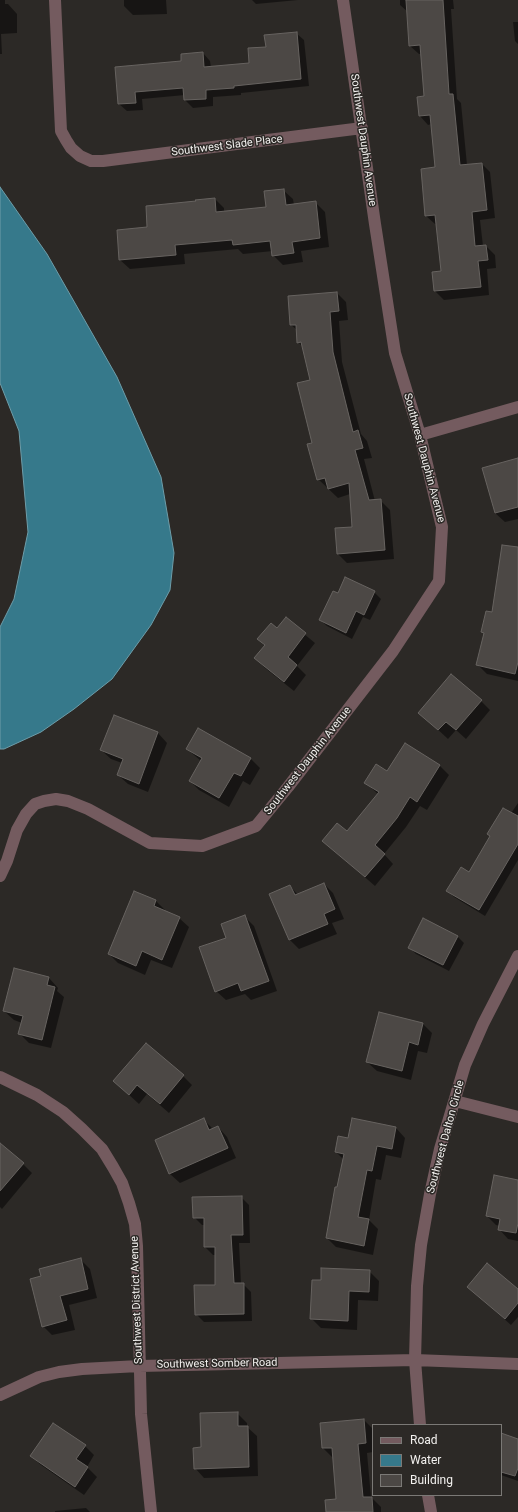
<!DOCTYPE html>
<style>
body{margin:0}
#map{position:relative;width:518px;height:1512px;overflow:hidden;background:#2c2926;font-family:Roboto,sans-serif}
canvas{display:block}
.legend{position:absolute;left:372px;top:1424px;width:130px;height:72px;box-sizing:border-box;background:#2c2926;border:1px solid #7b7976;margin:0;padding:5px 7px;list-style:none;font-size:12px;color:#f2f0ee}
.legend li{display:flex;align-items:center;gap:8px;height:20px}
.legend b{width:20px;border:1px solid #7b7976}
</style>
<div id="map">
<canvas width="518" height="1512"></canvas>
<ul class="legend">
<li><b style="height:5px;background:#745b5f"></b>Road</li>
<li><b style="height:11px;background:#36798b"></b>Water</li>
<li><b style="height:11px;background:#4c4845"></b>Building</li>
</ul>
</div>
<script>
const ctx = document.querySelector('canvas').getContext('2d');
ctx.lineJoin = 'round';
function fillPath(path, color) { ctx.fillStyle = color; ctx.fill(path, 'evenodd'); }
const shape = rows => new Path2D(rows.map(r => 'M' + r).join(''));
function stroke(path, color, width, dash) { ctx.strokeStyle = color; ctx.lineWidth = width; ctx.lineCap = dash ? 'butt' : 'round'; ctx.setLineDash(dash || []); ctx.stroke(path); }
function label(font, color, halo, rows, align = 'center') {
  ctx.font = font + ' Roboto,sans-serif'; ctx.lineWidth = 3; ctx.setLineDash([]); ctx.textBaseline = 'middle'; ctx.strokeStyle = halo; ctx.fillStyle = color; for (const [text, x, y, turn = 0] of rows) {
    ctx.save(); ctx.translate(x, y); ctx.rotate((+turn || 0) * Math.PI / 180); ctx.textAlign = isNaN(turn) ? turn : align; if (halo) ctx.strokeText(text, 0, 0); ctx.fillText(text, 0, 0); ctx.restore();
  }
}
const water = shape([
 [0,187,47,254,117,377,161,477,174,553,170,590,151,625,112,679,74,709,41,732,4,749,0,749,0,627,14,599,28,532,19,431,0,383,0,187]
]);
const shadow = shape([
 [0,0,5,0,5,4,8,4,17,14,17,33,1,34,2,54,0,54],
 [124,0,166,0,167,14,133,15,124,6],
 [252,0,298,0,256,4],
 [400,0,453,0,454,9,451,9,457,99,461,103,467,165,482,164,490,172,495,218,480,220,483,246,486,246,495,255,496,268,487,269,489,295,444,300,435,291,442,272,437,224,435,224,426,216,436,168,432,124,428,125,420,116,425,97,422,54,419,54,410,46,408,12,400,5],
 [513,22,518,22,518,44,515,41],
 [296,33,304,40,309,86,241,93,241,95,213,97,213,106,193,108,185,100,185,95,142,99,143,110,127,111,119,104,116,68,182,62,203,53,210,61,211,67,250,64,267,47],
 [283,190,293,199,294,205,315,202,325,212,329,247,301,251,303,262,283,265,273,255,273,251,243,254,238,249,184,254,185,264,130,269,120,260,149,228,197,202,215,199,224,208,224,212,267,208],
 [337,293,346,302,348,320,339,321,342,362,361,434,367,441,372,458,364,459,375,501,380,500,390,510,394,559,347,563,338,554,353,528,350,494,338,498,318,479,313,443,312,380,303,347,298,342,297,330,291,325],
 [518,459,518,519,505,522,495,513,484,469],
 [518,548,518,681,487,674,477,664,485,634,482,631,493,613],
 [374,592,381,599,370,620,363,617,352,639,327,626,320,620,338,594],
 [286,619,315,643,297,666,306,675,294,691,265,668,256,658,265,646,259,639,277,630],
 [481,701,490,710,466,739,456,730,448,739,420,713],
 [114,716,158,733,167,743,148,792,128,784,118,775,122,763,111,759,101,750],
 [405,744,440,766,449,775,427,810,420,806,406,827,384,854,393,864,375,886,323,841,347,832,379,795,366,783,388,772],
 [187,749,250,758,260,768,250,785,243,781,229,807,199,790,190,781,201,761],
 [518,803,518,860,485,916,454,897,448,891,470,873],
 [324,884,333,893,344,919,332,923,337,934,299,949,290,940,271,894,290,886,298,895],
 [134,892,156,901,165,910,164,912,179,918,189,927,172,968,151,960,145,975,118,963,109,954],
 [245,917,254,926,277,991,251,1000,245,994,226,1000,216,991,228,938],
 [457,936,464,943,449,971,416,954,409,947],
 [15,969,49,978,58,988,57,991,64,997,51,1048,29,1043,19,1033,22,1023,14,1020,4,1011],
 [379,1013,423,1024,432,1033,427,1053,418,1051,411,1080,377,1071,367,1062],
 [183,1076,192,1085,169,1113,147,1094,139,1104,114,1081],
 [203,1119,213,1129,218,1127,227,1137,236,1158,180,1183,170,1174,156,1141],
 [353,1119,396,1128,405,1138,401,1158,386,1155,381,1180,376,1179,369,1220,378,1229,373,1255,336,1247,327,1238,344,1160,336,1152,349,1139],
 [0,1155,23,1164,32,1173,2,1209,0,1207],
 [518,1182,518,1241,508,1239,499,1229,500,1226,496,1225,487,1216],
 [241,1197,249,1205,250,1243,239,1243,241,1284,243,1284,251,1292,252,1321,204,1322,196,1314,216,1286,216,1255,213,1255,205,1247,205,1225,202,1225,194,1217],
 [80,1259,90,1269,97,1298,69,1305,75,1330,52,1335,43,1326,42,1277],
 [369,1271,379,1281,378,1301,358,1300,357,1330,321,1328,311,1318,322,1281],
 [468,1287,518,1290,518,1317,511,1325],
 [237,1413,247,1423,247,1427,257,1436,258,1476,204,1478,195,1468,202,1448],
 [364,1420,373,1429,373,1452,367,1453,371,1497,381,1507,381,1512,330,1512,337,1500,334,1457,332,1457,323,1448],
 [501,1434,518,1440,518,1481,501,1475],
 [85,1446,94,1455,87,1467,97,1477,84,1495,41,1465,31,1456],
 [86,1508,90,1512,55,1512,55,1511]
]);
const building = shape([
 [406,0,443,0,449,94,453,94,460,165,482,163,487,210,472,212,475,246,486,245,488,260,478,261,481,287,434,291,432,272,441,271,435,215,425,216,421,169,435,167,430,115,419,116,417,97,424,96,420,45,409,46,406,0],
 [297,32,301,79,234,86,234,88,206,90,206,99,184,100,183,88,135,92,136,103,118,104,115,67,181,61,181,54,203,52,204,67,249,63,248,48,266,47,264,35,297,32],
 [284,189,286,205,316,201,320,238,292,242,294,253,272,256,270,241,233,245,232,240,175,245,176,255,119,260,117,230,147,227,146,206,196,201,195,200,215,198,216,212,266,207,264,191,284,189],
 [337,292,339,311,330,312,333,352,353,432,358,430,363,448,355,450,369,500,381,499,385,550,337,554,335,528,352,527,349,483,328,489,325,478,317,480,307,444,312,443,297,383,310,380,301,342,297,343,296,325,290,325,288,296,337,292],
 [518,458,518,507,495,513,482,468,518,458],
 [502,545,518,547,518,662,515,674,476,665,484,633,481,632,486,611,492,612,502,545],
 [345,577,375,591,364,615,356,611,346,633,319,620,333,591,338,593,345,577],
 [286,617,306,633,288,657,297,665,284,682,254,658,265,645,257,639,271,623,277,628,286,617],
 [451,674,482,700,456,730,446,722,438,730,418,713,451,674],
 [114,715,158,732,139,784,117,775,123,759,100,750,114,715],
 [198,728,251,758,241,776,234,773,219,798,189,781,202,758,186,749,198,728],
 [405,743,440,765,417,802,410,797,397,818,375,845,385,854,365,877,322,841,337,823,347,831,379,792,364,783,376,764,387,771,405,743],
 [503,808,518,816,518,844,479,910,446,891,461,867,469,872,490,836,487,834,503,808],
 [324,883,335,909,324,914,328,924,289,940,269,894,290,885,295,895,324,883],
 [134,891,156,900,154,906,180,917,162,960,142,951,136,966,108,954,134,891],
 [245,915,269,981,241,991,238,983,215,992,199,947,226,938,221,924,245,915],
 [423,918,458,936,443,965,408,948,423,918],
 [14,968,49,977,47,985,55,987,42,1040,18,1034,23,1016,3,1011,14,968],
 [379,1012,423,1023,418,1045,409,1042,402,1071,366,1062,379,1012],
 [146,1043,184,1075,160,1104,137,1085,129,1095,113,1081,146,1043],
 [204,1118,209,1130,218,1126,228,1148,169,1174,155,1140,204,1118],
 [352,1118,396,1127,392,1149,377,1146,372,1171,367,1170,358,1217,369,1219,364,1246,326,1238,335,1187,337,1187,344,1154,335,1152,338,1136,348,1138,352,1118],
 [0,1143,24,1163,0,1191,0,1143],
 [494,1175,518,1180,518,1223,516,1233,498,1230,500,1219,486,1216,494,1175],
 [242,1196,243,1235,231,1235,234,1283,244,1283,244,1314,195,1315,194,1285,215,1285,215,1247,204,1247,204,1218,193,1218,192,1197,242,1196],
 [81,1258,88,1289,60,1296,67,1320,42,1327,30,1279,41,1276,39,1269,81,1258],
 [487,1263,518,1289,518,1303,505,1319,467,1287,487,1263],
 [321,1268,370,1270,369,1292,349,1291,348,1321,310,1319,312,1280,321,1280,321,1268],
 [238,1412,238,1426,248,1426,249,1467,194,1469,193,1448,201,1447,200,1413,238,1412],
 [364,1419,366,1443,358,1444,363,1497,372,1497,373,1512,326,1512,325,1500,336,1499,332,1448,322,1448,320,1423,364,1419],
 [53,1423,86,1445,76,1459,88,1467,75,1487,30,1456,53,1423],
 [501,1433,518,1439,518,1468,515,1476,501,1472,501,1433]
]);
const minor = shape([
 [55,0,61,131,66,140,71,148,80,156,91,161,103,161,362,128],
 [420,435,518,407],
 [0,876,7,861,17,830,26,814,35,804,44,801,56,799,68,801,88,809,150,843,202,846,256,826,288,787,393,651,439,581,442,527,420,435,395,353,375,224,343,0],
 [0,1077,37,1095,63,1112,82,1129,102,1149,113,1167,122,1183,129,1203,135,1224,137,1246,141,1414,151,1512],
 [455,1101,518,1117],
 [0,1395,39,1377,59,1372,82,1369,139,1366,415,1360,518,1364],
 [420,1425,415,1360,417,1286,421,1245,430,1194,440,1149,465,1065,483,1024,518,956],
 [428,1495,431,1512]
]);
const streetNames = [
 ["Southwest Dauphin Avenue",363,140,82],
 ["Southwest Slade Place",227,146,-7],
 ["Southwest Dauphin Avenue",424,458,75],
 ["Southwest Dauphin Avenue",308,761,-52],
 ["Southwest Dalton Circle",446,1137,-75],
 ["Southwest District Avenue",137,1300,-92],
 ["Southwest Somber Road",217,1364,-1]
];
fillPath(water, '#36798b');
stroke(water, '#6e9da9', 1);
fillPath(shadow, '#0007');
fillPath(building, '#4c4845');
stroke(building, '#676360', 1);
stroke(minor, '#745b5f', 12);
label('11px', '#f2f0ee', '#2c2926', streetNames);
</script>
